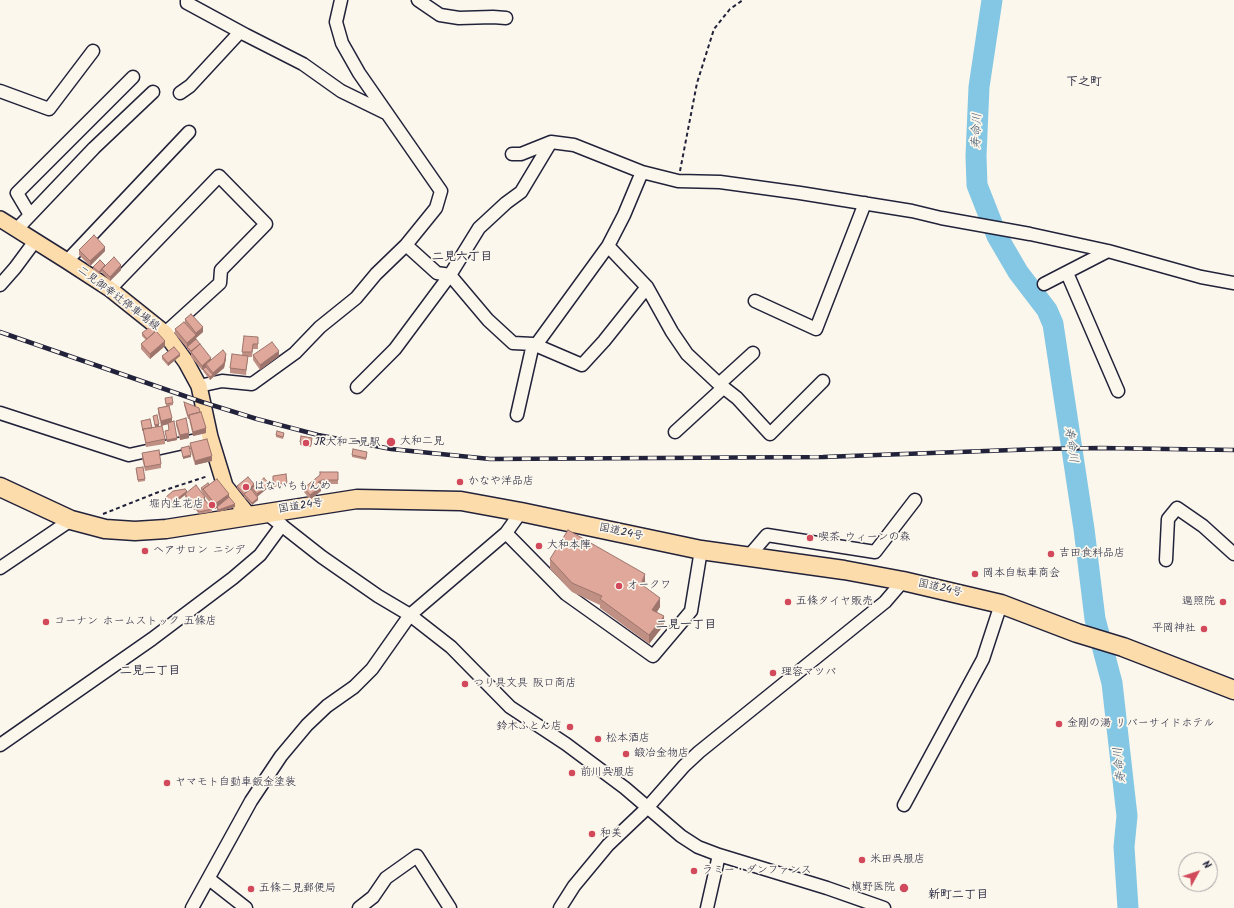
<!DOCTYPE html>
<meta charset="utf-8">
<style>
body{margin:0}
#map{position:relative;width:1234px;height:908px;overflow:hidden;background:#fbf7ec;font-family:Kalam,sans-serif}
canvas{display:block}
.north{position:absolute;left:1178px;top:852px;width:40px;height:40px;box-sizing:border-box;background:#fbf7ec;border:1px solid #a4a2a5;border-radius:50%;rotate:50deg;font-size:11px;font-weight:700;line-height:16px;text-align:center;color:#22223b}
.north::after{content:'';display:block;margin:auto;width:14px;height:18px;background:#d1495b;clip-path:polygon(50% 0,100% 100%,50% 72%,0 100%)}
</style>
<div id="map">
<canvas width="1234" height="908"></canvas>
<div class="north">N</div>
</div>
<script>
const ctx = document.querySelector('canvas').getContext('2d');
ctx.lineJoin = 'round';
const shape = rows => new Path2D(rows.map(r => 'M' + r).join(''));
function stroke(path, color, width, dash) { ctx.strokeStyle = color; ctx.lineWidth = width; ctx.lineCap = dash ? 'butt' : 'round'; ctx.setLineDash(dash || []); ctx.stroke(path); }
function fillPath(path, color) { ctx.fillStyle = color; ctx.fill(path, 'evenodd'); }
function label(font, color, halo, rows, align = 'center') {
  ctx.font = font + ' Kalam,"Klee One",sans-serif'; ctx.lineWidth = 3.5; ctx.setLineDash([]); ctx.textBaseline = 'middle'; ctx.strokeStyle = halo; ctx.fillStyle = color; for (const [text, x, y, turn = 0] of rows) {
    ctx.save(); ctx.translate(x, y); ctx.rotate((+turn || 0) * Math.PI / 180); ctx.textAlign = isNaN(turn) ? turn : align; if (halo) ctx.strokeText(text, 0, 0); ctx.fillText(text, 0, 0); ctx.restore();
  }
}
const river = shape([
 [992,0,979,87,976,156,977,185,997,236,1018,272,1047,310,1053,324,1084,529,1095,619,1112,683,1127,816,1124,847,1128,908]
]);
const path = shape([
 [680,171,697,83,714,29,730,9,743,0],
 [103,514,156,493,208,476]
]);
const minor = shape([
 [187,0,187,3,246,35,303,64,341,91,386,113],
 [418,0,440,15,459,18,493,17,506,18],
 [0,91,49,109,93,51],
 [180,93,190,86,240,32],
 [512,154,521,154,551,142],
 [30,215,17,193,133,77],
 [16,230,94,148,153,92],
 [406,245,437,273,450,275,488,320,513,343,533,344,582,365,604,341,647,287],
 [608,246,647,287,672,332,687,354,719,384,737,398,770,434,823,381],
 [67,261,189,132],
 [1067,273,1118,391],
 [1044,284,1108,251],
 [0,285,15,268,35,241],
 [110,289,219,176,266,224,221,270,220,283,165,333],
 [755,301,816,329,865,203],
 [536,345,608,246,624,215,642,172,678,181,720,182,800,193,912,211,941,218,1030,234,1108,251,1201,277,1234,283],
 [719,384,753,353],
 [199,386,222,381,252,384,295,353,320,327,356,298,376,274,406,245,436,208,441,191,359,73,342,43,336,22,341,0],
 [357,387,395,349,450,275,479,228,506,203,521,192,551,142,574,145,642,172],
 [0,413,129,455,210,437],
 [517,415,533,344],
 [675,432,723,388],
 [266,513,322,557,378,596,410,615,451,647,510,707,566,744,625,788,681,836,698,847,719,855,827,888,884,908],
 [506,533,566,594,653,656,691,611,701,550],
 [749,556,767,535,875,552,915,500],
 [1166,560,1168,519,1177,508,1203,526,1234,554],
 [0,568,71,520],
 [0,745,152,639,233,578,260,555,282,525],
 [904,805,983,659,1001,604],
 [209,879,246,908],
 [192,908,251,801,281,756,307,725,327,706,354,687,372,669,410,615,506,533,521,512],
 [359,908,373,897,386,878,417,856,450,908],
 [560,908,574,886,608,845,647,808,684,766,699,752,885,602,903,581],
 [707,908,719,855]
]);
const major = shape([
 [0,219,67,261,110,289,165,333,186,362,199,386,210,437,225,486,249,516]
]);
const highway = shape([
 [0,487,71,520,105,529,135,531,166,529,357,499,461,501,521,512,701,550,844,570,903,581,1001,604,1077,633,1123,647,1234,690]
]);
const rail = shape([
 [0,332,202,402,257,419,318,435,391,449,490,459,823,457,1040,449,1101,448,1234,450]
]);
const wall = shape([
 [79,250,105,251,90,266,79,255],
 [105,265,121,270,110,281,102,273,102,271,99,274,93,269,93,267],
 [185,319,203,332,196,338,196,337,196,340,211,360,226,359,224,368,210,380,203,371,203,370,202,370,191,357,191,353,187,349,187,347,187,348,175,334,175,329,185,322],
 [142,333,165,346,150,359,141,349,141,344,146,340,142,336],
 [244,336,258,342,258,349,253,349,252,357,248,357,246,375,230,373,230,368,242,355],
 [253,355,279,356,260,370,253,360],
 [162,356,180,356,168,366,162,359],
 [165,398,173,403,173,405,169,406,172,422,177,440,167,442,165,431,169,430,168,424,161,426,158,413,158,408,166,406],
 [184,402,206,433,193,436,189,419,188,419,184,405],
 [153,416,159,426,165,439,165,444,146,447,141,421,152,428,155,427],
 [176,421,189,438,180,440,176,425],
 [276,435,284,435,283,439,276,437],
 [312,441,311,447,300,445,300,442],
 [190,443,212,461,195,465,190,448],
 [142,453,161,464,161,468,145,471,142,458],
 [367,454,366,460,352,457,352,455],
 [136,468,145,479,145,481,138,482],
 [338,472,338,484,322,484,321,485,321,491,310,500,304,492,304,488],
 [273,476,287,483,287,485,273,487],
 [209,485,229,498,235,507,218,512,217,508,215,509,203,494,201,490,201,488],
 [237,486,254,486,269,487,257,496,258,500,252,505,244,497,244,495,244,496,237,488],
 [187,493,205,500,212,509,212,512,199,514,196,510,196,509,194,510,185,499,185,495,171,506,166,500,166,497],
 [550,559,645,583,644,586,660,607,657,612,664,625,649,644,600,608,600,605,572,592,550,569]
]);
const shadedWall = shape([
 [105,247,105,251,90,266,90,261],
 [121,265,121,270,110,281,110,277],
 [102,269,102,271,99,274,99,272],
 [203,327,203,332,196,338,196,333],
 [196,335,196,340,187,348,187,343],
 [165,341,165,346,150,359,150,354],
 [279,351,279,356,260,370,260,365],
 [180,354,180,356,168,366,168,363],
 [226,354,226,359,224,368,213,377,213,373],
 [211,358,211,363,206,364,206,367,202,370,202,366],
 [213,375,213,377,210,380,210,377],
 [172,418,172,423,161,426,161,421],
 [159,424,159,426,155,427,155,425],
 [206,428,206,433,193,436,193,432],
 [189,433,189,438,180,440,180,435],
 [177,438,177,440,167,442,167,440],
 [191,455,191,457,183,459,183,457],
 [212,456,212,461,195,465,195,461],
 [322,480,322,484,318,487,318,482],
 [254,484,254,487,252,488,252,489,245,495,244,494,244,496,244,494],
 [269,484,269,487,257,497,257,494],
 [321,486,321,491,310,500,310,495],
 [187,491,187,494,185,494,185,495,171,506,171,504],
 [229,494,229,499,215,509,215,504],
 [205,497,205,502,196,507,196,509,194,510,194,506],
 [258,498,258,500,252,505,252,503],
 [235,504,235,507,218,512,218,510],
 [645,574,645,583,641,593,641,584],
 [660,598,660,607,652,619,652,610],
 [664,616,664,625,649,644,649,635]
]);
const building = shape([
 [94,235,105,247,90,261,79,250,94,235],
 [114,257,121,265,110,277,102,269,114,257],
 [100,260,105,265,99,272,93,267,100,260],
 [191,314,203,327,196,333,185,319,191,314],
 [184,322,196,335,187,343,175,329,184,322],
 [151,326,155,332,147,339,142,333,151,326],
 [156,331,165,341,150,354,141,344,156,331],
 [244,336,258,337,258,344,253,344,252,352,242,352,244,336],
 [196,339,200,344,191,351,187,347,196,339],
 [272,342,279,351,260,365,253,355,272,342],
 [200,344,211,358,202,366,191,352,200,344],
 [174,347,180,354,168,363,162,356,174,347],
 [223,350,226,354,224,363,213,373,206,364,223,350],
 [232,354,248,356,246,370,230,368,232,354],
 [206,367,213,375,210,377,203,369,206,367],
 [172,397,173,403,166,404,165,398,172,397],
 [184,402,199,408,200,412,189,415,189,416,188,416,184,402],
 [169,406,172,418,161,421,158,408,169,406],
 [201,412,206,428,193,432,189,415,201,412],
 [157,415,159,424,155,425,153,416,157,415],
 [186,418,189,433,180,435,176,421,186,418],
 [150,419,152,428,143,429,143,431,141,421,150,419],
 [174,421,177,438,167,440,165,431,169,430,168,423,174,421],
 [162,426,165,439,146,443,143,429,162,426],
 [277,431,284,433,283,437,276,435,277,431],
 [301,436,312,438,311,445,300,442,301,436],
 [207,439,212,456,195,461,190,443,207,439],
 [189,446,191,455,183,457,181,448,189,446],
 [353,449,367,452,366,458,352,455,353,449],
 [159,450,161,464,145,467,142,453,159,450],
 [143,467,145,479,138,480,136,468,143,467],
 [320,472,338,472,338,480,322,480,318,482,321,486,310,495,304,488,320,475,320,472],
 [286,474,287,483,273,485,273,476,286,474],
 [248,477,254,484,244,494,237,486,248,477],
 [264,478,269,484,257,494,252,488,264,478],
 [217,479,229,494,215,504,203,489,217,479],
 [208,483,209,485,203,489,203,490,201,488,208,483],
 [196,485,205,497,194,506,185,494,196,485],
 [185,489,187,491,171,504,166,497,173,491,185,489],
 [251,489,258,498,252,503,244,494,251,489],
 [229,497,235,504,218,510,217,507,229,497],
 [205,500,212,509,199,512,196,507,205,500],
 [568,530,645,574,641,584,660,598,652,610,664,616,649,635,600,599,602,596,572,583,550,559,568,530]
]);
const markers = [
 [391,442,5,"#d1495b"],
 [306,443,4,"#d1495b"],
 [460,482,4,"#d1495b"],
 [246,487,4,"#d1495b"],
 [212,505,4,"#d1495b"],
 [810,538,4,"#d1495b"],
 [539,546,4,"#d1495b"],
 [145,551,4,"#d1495b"],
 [1051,554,4,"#d1495b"],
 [975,574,4,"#d1495b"],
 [619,586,4,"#d1495b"],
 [788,602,4,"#d1495b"],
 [1223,602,4,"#d1495b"],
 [46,622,4,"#d1495b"],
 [1204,629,4,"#d1495b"],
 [773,673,4,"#d1495b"],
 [465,684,4,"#d1495b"],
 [1059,724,4,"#d1495b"],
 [570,727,4,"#d1495b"],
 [598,739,4,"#d1495b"],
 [626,754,4,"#d1495b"],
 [572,773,4,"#d1495b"],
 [167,783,4,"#d1495b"],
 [592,834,4,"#d1495b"],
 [862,860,4,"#d1495b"],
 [694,871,4,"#d1495b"],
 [904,888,5,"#d1495b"],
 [251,889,4,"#d1495b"]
];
const streetNames = [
 ["二見御幸辻停車場線",118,299,37],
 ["国道24号",301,507,-9],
 ["国道24号",621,533,12],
 ["国道24号",940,589,13]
];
const poiNames = [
 ["大和二見",400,442],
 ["JR大和二見駅",314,443],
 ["かなや洋品店",468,482],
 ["はないちもんめ",254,487],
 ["堀内生花店",204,505,"right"],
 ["喫茶 ウィーンの森",818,538],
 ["大和本陣",547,546],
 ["ヘアサロン ニシデ",153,551],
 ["吉田食料品店",1059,554],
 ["岡本自転車商会",983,574],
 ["オークワ",627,586],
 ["五條タイヤ販売",796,602],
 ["遍照院",1215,602,"right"],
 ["コーナン ホームストック 五條店",54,622],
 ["平岡神社",1196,629,"right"],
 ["理容マツバ",781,673],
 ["つり具文具 阪口商店",473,684],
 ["金剛の湯 リバーサイドホテル",1067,724],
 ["鈴木ふとん店",562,727,"right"],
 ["松本酒店",606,739],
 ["鍛冶金物店",634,754],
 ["前川呉服店",580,773],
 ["ヤマモト自動車鈑金塗装",175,783],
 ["和美",600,834],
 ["米田呉服店",870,860],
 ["ラミー・ダンファンス",702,871],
 ["槇野医院",895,888,"right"],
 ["五條二見郵便局",259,889]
];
const neighbourhoodNames = [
 ["下之町",1084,83],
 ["二見六丁目",462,258],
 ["二見一丁目",686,626],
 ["二見二丁目",150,672],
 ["新町二丁目",958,896]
];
const waterNames = [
 ["寿命川",978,131,-88],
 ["寿命川",1070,445,82],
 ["寿命川",1121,765,-96]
];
stroke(river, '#83c7e4', 21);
stroke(minor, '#22223b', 15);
stroke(major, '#22223b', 18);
stroke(highway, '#22223b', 21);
stroke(path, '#22223b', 2, [4, 3]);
stroke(minor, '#fbf7ec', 12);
stroke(major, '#fddcac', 15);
stroke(highway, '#fddcac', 18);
stroke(rail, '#22223b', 4.5);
stroke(rail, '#fbf7ec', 3, [9]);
fillPath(wall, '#c19085');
fillPath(shadedWall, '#9d756c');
fillPath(building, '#e0a79b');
stroke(building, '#9d756c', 1);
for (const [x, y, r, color] of markers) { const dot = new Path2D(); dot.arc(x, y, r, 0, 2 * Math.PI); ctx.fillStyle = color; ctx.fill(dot); stroke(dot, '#fbf7ec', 1.5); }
label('11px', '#22223b', '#fbf7ec', streetNames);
label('11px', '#22223b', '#fbf7ec', poiNames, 'left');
label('bold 12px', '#22223b', '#fbf7ec', neighbourhoodNames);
label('italic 12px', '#3f546e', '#fbf7ec', waterNames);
</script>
